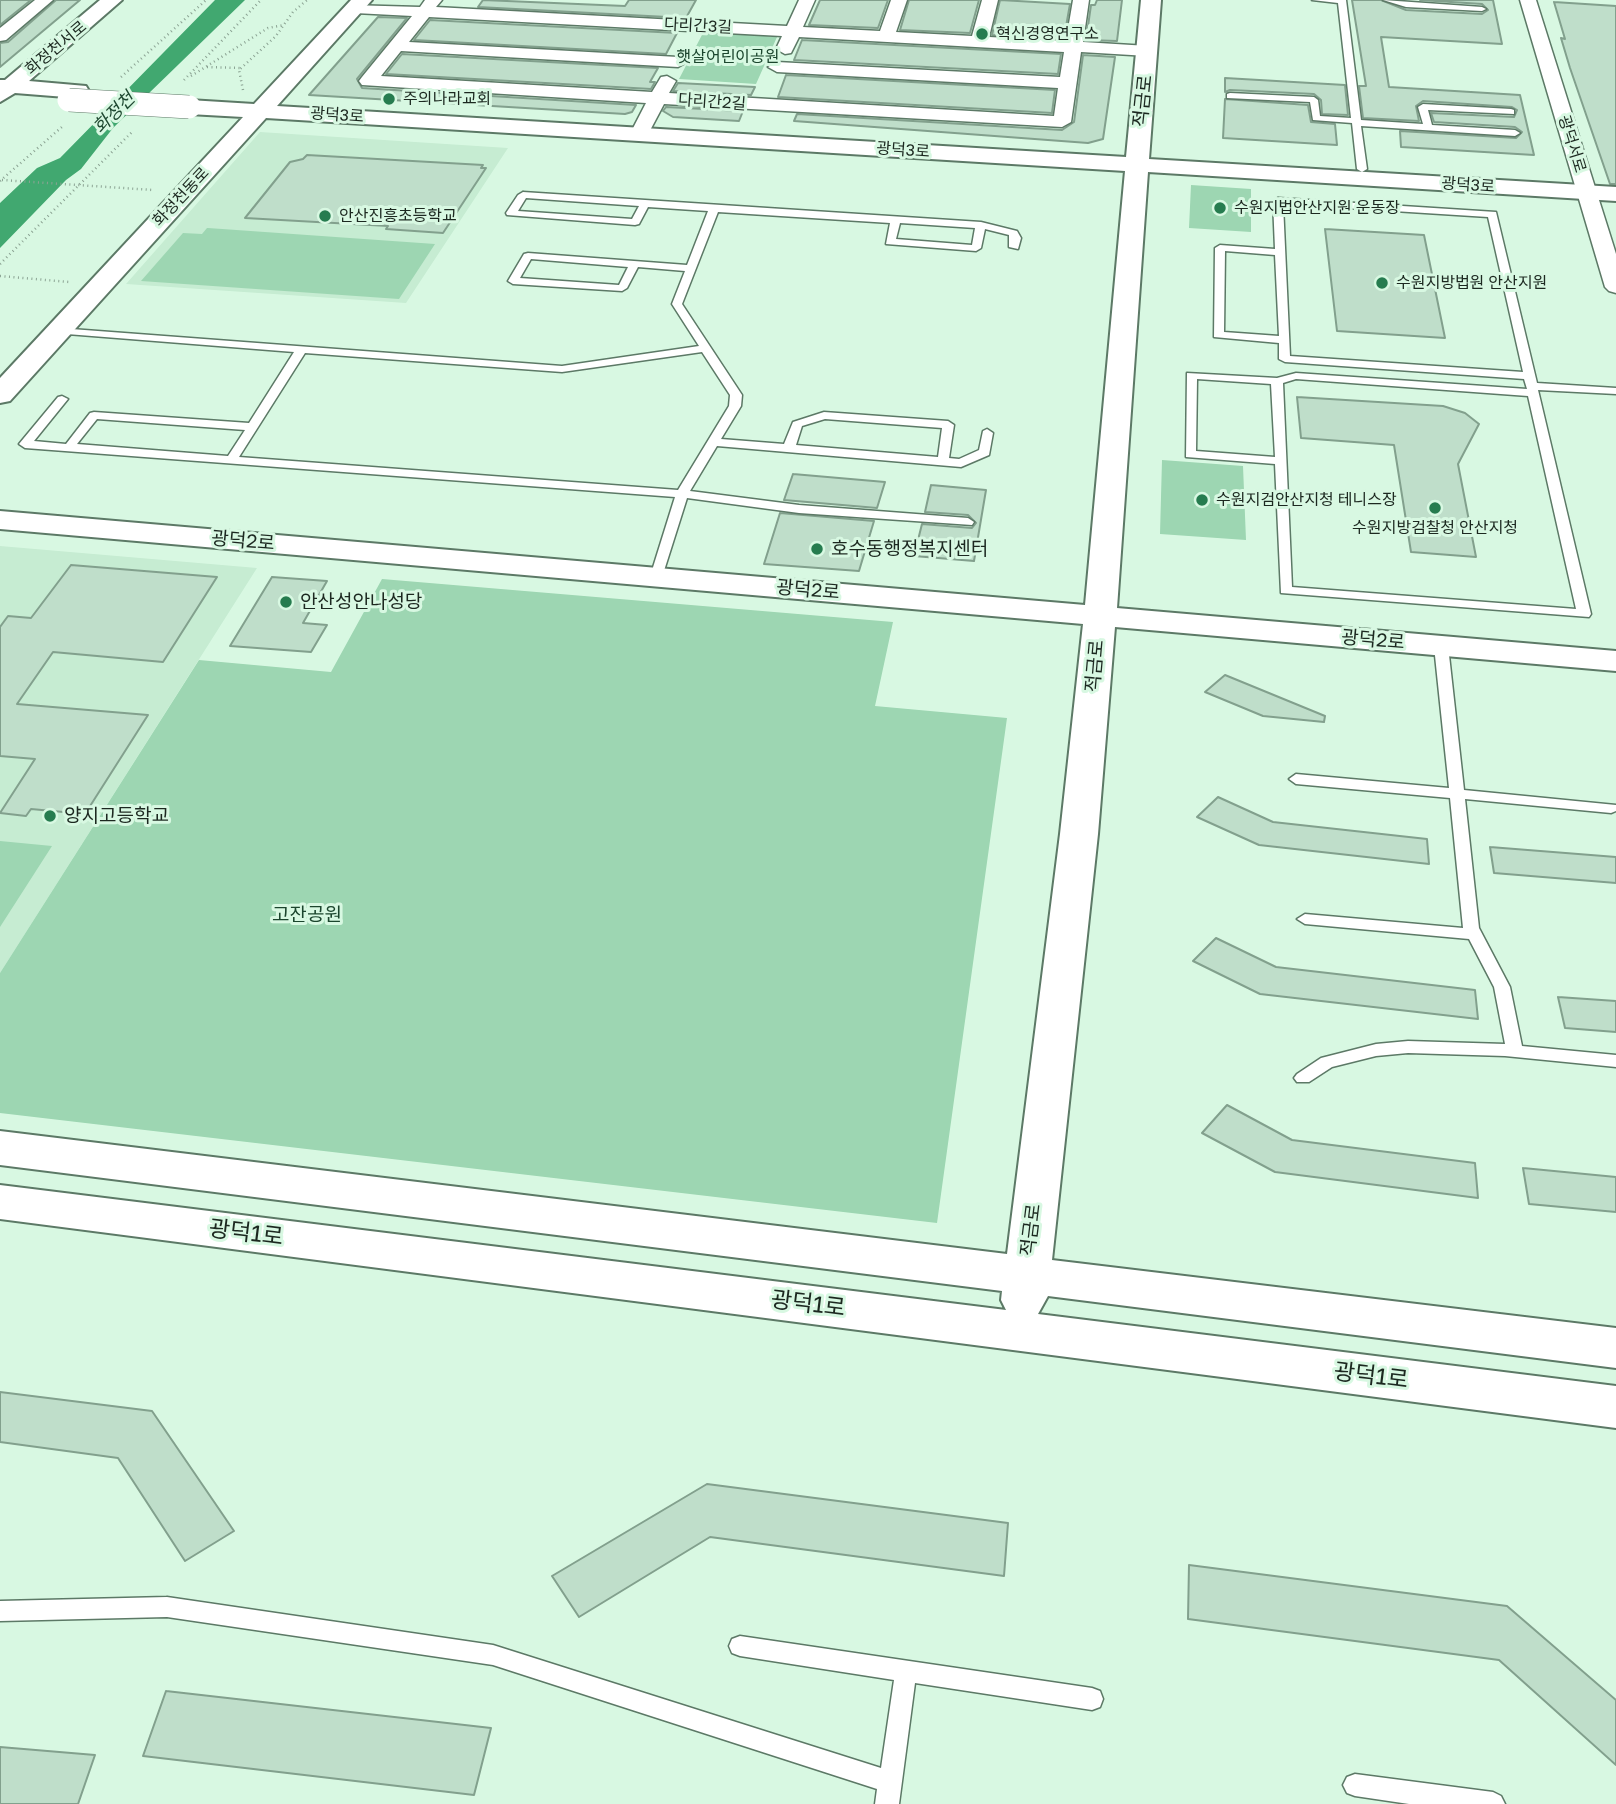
<!DOCTYPE html>
<meta charset="utf-8">
<style>
body{margin:0}
canvas{display:block;background:#d8f8e2}
</style>
<canvas width="1616" height="1804"></canvas>
<script>
const ctx = document.querySelector('canvas').getContext('2d');
ctx.lineJoin = 'round';
function fillPath(path, color) { ctx.fillStyle = color; ctx.fill(path, 'evenodd'); }
const shape = rows => new Path2D(rows.map(r => 'M' + r).join(''));
function stroke(path, color, width, dash) { ctx.strokeStyle = color; ctx.lineWidth = width; ctx.lineCap = dash ? 'butt' : 'round'; ctx.setLineDash(dash || []); ctx.stroke(path); }
function label(font, color, halo, rows, align = 'center') {
  ctx.font = font + ' "Golos Text","Noto Sans KR",sans-serif'; ctx.lineWidth = 6; ctx.setLineDash([]); ctx.textBaseline = 'middle'; ctx.strokeStyle = halo; ctx.fillStyle = color; for (const [text, x, y, turn = 0] of rows) {
    ctx.save(); ctx.translate(x, y); ctx.rotate((+turn || 0) * Math.PI / 180); ctx.textAlign = isNaN(turn) ? turn : align; if (halo) ctx.strokeText(text, 0, 0); ctx.fillText(text, 0, 0); ctx.restore();
  }
}
const built = shape([
 [260,132,508,148,406,303,126,284],
 [0,546,257,568,0,973]
]);
const green = shape([
 [710,31,777,37,756,84,679,79,703,33],
 [1191,185,1251,189,1251,232,1189,228],
 [207,228,208,228,435,244,399,299,141,281,183,233,202,234],
 [1162,460,1243,466,1246,540,1160,534],
 [382,579,893,622,875,706,1007,718,937,1223,0,1113,0,973,199,660,331,672],
 [0,841,52,846,0,927]
]);
const water = shape([
 [215,0,245,0,113,128,81,169,66,180,0,248,0,203,37,168,60,158]
]);
const building = shape([
 [0,0,31,0,0,25,0,0],
 [56,0,80,0,0,67,0,43,8,42,56,0],
 [483,0,625,6,629,0,696,0,686,18,478,7,483,0],
 [820,0,888,0,878,28,809,25,820,0],
 [909,0,979,0,970,33,900,30,909,0],
 [1000,0,1070,4,1064,38,992,35,1000,0],
 [1097,0,1122,0,1117,41,1086,40,1091,5,1095,5,1097,0],
 [1352,0,1381,0,1406,10,1482,14,1488,10,1482,4,1420,0,1493,0,1502,44,1381,37,1389,87,1520,95,1534,155,1401,147,1400,131,1516,138,1522,132,1515,127,1434,122,1431,113,1514,117,1517,110,1512,107,1423,101,1416,106,1419,121,1363,118,1359,86,1366,86,1352,0],
 [1554,2,1616,6,1616,184,1610,184,1570,68,1561,38,1565,39,1554,2],
 [378,17,407,18,357,79,362,88,636,105,632,112,625,114,309,95,378,17],
 [430,20,677,33,666,54,414,40,430,20],
 [802,40,1061,54,1058,74,794,60,802,40],
 [402,54,658,68,650,82,655,82,651,89,386,74,402,54],
 [1083,55,1115,57,1103,139,1088,143,794,121,797,114,1062,130,1074,122,1083,55],
 [786,75,1055,90,1052,113,778,97,786,75],
 [1225,78,1345,85,1348,115,1322,114,1321,100,1314,94,1230,90,1225,92,1225,78],
 [678,83,755,87,751,95,673,91,678,83],
 [1225,99,1308,105,1311,122,1335,124,1337,145,1223,138,1225,99],
 [666,107,743,111,739,121,673,117,663,111,666,107],
 [307,155,483,165,481,168,486,168,443,233,386,229,388,226,245,218,290,162,303,159,307,155],
 [1325,229,1424,235,1445,338,1337,331,1325,229],
 [1297,397,1443,406,1465,413,1479,424,1458,464,1476,557,1411,552,1394,445,1301,438,1297,397],
 [793,474,885,482,877,508,784,500,793,474],
 [931,485,986,490,974,561,914,556,922,524,972,528,976,523,968,515,925,512,931,485],
 [780,513,874,521,859,571,764,564,780,513],
 [71,565,217,577,163,662,53,652,17,704,148,715,85,814,31,809,26,816,0,813,35,759,0,756,0,627,8,616,31,618,71,565],
 [272,577,327,581,303,623,327,625,311,652,230,646,272,577],
 [1225,675,1325,716,1324,722,1263,716,1205,692,1225,675],
 [1218,797,1273,822,1427,839,1429,864,1259,845,1197,817,1218,797],
 [1490,847,1616,857,1616,883,1494,873,1490,847],
 [1216,938,1276,967,1475,990,1478,1019,1260,994,1193,961,1216,938],
 [1558,997,1616,1001,1616,1032,1565,1028,1558,997],
 [1227,1105,1292,1140,1475,1163,1478,1198,1275,1172,1202,1133,1227,1105],
 [1523,1168,1616,1177,1616,1212,1529,1204,1523,1168],
 [0,1392,152,1411,234,1531,185,1561,118,1458,0,1442,0,1392],
 [707,1484,1008,1523,1004,1576,710,1537,579,1617,552,1576,707,1484],
 [1189,1565,1507,1606,1616,1700,1616,1765,1499,1660,1188,1619,1189,1565],
 [166,1691,491,1728,474,1795,143,1756,166,1691],
 [0,1747,95,1755,78,1804,0,1804,0,1747]
]);
const path = shape([
 [207,67,240,68],
 [191,76,268,28,284,25],
 [121,77,206,0],
 [184,80,261,0],
 [243,90,239,70,276,36,293,12,307,0],
 [2,180,153,190],
 [0,181,63,126],
 [0,264,133,131],
 [0,276,69,282]
]);
const lane = shape([
 [1312,0,1346,0,1361,120,1423,124,1418,107,1423,104,1511,109,1514,110,1514,114,1428,110,1432,125,1515,130,1520,133,1515,136,1361,126,1367,169,1362,172,1357,169,1352,123,1313,120,1310,102,1227,98,1227,94,1230,93,1314,97,1318,100,1320,116,1351,118,1338,3,1312,0],
 [1383,0,1482,7,1486,9,1482,11,1406,7,1383,0],
 [523,192,981,222,1017,231,1021,238,1018,249,1009,247,1009,235,985,229,981,248,976,251,886,244,890,223,718,212,682,304,742,395,741,406,721,439,784,444,793,422,824,412,948,421,954,425,949,458,959,459,979,450,983,431,987,429,993,433,989,455,961,467,717,446,690,491,799,505,968,518,974,522,972,525,799,513,687,498,662,577,656,581,650,577,675,497,25,448,19,444,58,397,62,396,68,399,34,441,66,444,90,413,94,412,249,423,294,352,54,333,53,331,58,328,562,366,699,346,672,304,685,271,638,267,627,288,622,291,513,284,508,281,524,254,528,253,687,265,708,211,648,207,639,224,635,225,507,215,506,213,518,195,523,192],
 [526,198,639,206,632,219,518,211,526,198],
 [900,223,975,228,972,245,896,239,900,223],
 [531,259,628,267,619,285,520,278,531,259],
 [702,352,730,395,729,406,678,490,239,457,305,353,562,372,702,352],
 [97,419,245,430,228,456,77,444,97,419],
 [825,419,942,428,938,457,796,445,802,426,825,419],
 [1278,198,1496,212,1537,383,1616,388,1616,394,1538,390,1591,614,1589,617,1281,593,1275,464,1186,457,1187,373,1277,378,1296,373,1527,389,1524,379,1285,362,1279,359,1279,343,1214,337,1215,248,1220,245,1275,249,1273,201,1278,198],
 [1283,204,1488,217,1523,372,1290,356,1283,204],
 [1225,251,1275,255,1279,336,1224,332,1225,251],
 [1197,379,1271,384,1275,457,1196,451,1197,379],
 [1296,379,1528,396,1576,609,1292,587,1283,383,1296,379],
 [1441,642,1448,646,1464,790,1616,805,1616,811,1611,813,1465,799,1479,928,1510,987,1522,1046,1616,1055,1616,1067,1505,1056,1408,1053,1376,1056,1332,1067,1309,1082,1297,1082,1294,1078,1297,1074,1321,1058,1376,1044,1408,1041,1505,1044,1494,987,1469,939,1305,924,1297,919,1305,914,1463,928,1450,798,1296,784,1289,779,1296,774,1449,788,1434,646,1441,642],
 [167,1597,493,1645,881,1768,894,1680,740,1656,732,1653,729,1646,732,1639,740,1636,1092,1688,1100,1691,1103,1699,1100,1707,1092,1710,915,1683,899,1804,875,1804,877,1789,493,1665,167,1617,0,1621,0,1601,167,1597],
 [1355,1774,1493,1792,1501,1796,1505,1804,1409,1804,1355,1796,1347,1793,1343,1785,1347,1777,1355,1774]
]);
const street = shape([
 [35,0,53,0,6,40,0,41,0,28,35,0],
 [425,0,442,0,436,7,787,26,799,0,815,0,803,27,880,31,891,0,907,0,896,32,972,36,982,0,998,0,989,37,1066,41,1073,0,1089,0,1083,42,1148,46,1157,51,1148,56,1081,52,1071,122,1062,127,664,104,646,138,639,140,630,134,646,103,362,85,359,81,362,77,412,16,355,13,347,8,349,5,420,7,425,0],
 [429,17,782,36,776,49,785,54,791,53,799,37,1064,52,1060,77,777,62,768,67,777,72,1058,88,1054,116,669,93,676,81,667,76,661,77,652,92,381,76,401,51,678,67,687,62,678,57,409,42,429,17],
 [1520,0,1536,0,1616,254,1616,293,1609,291,1605,287,1520,0]
]);
const secondary = shape([
 [100,0,122,0,29,81,86,86,89,91,86,96,78,98,15,93,0,102,0,80,5,80,100,0],
 [351,0,372,0,277,106,1126,157,1141,0,1161,0,1149,159,1616,187,1616,201,1148,172,1117,608,1616,651,1616,671,1115,627,1098,834,1052,1260,1616,1328,1616,1368,1048,1296,1038,1314,1616,1386,1616,1428,0,1219,0,1185,1006,1310,1001,1300,1002,1291,0,1165,0,1131,1007,1254,1060,834,1083,624,0,529,0,511,1085,605,1125,171,266,118,10,401,0,403,0,378,243,117,189,114,181,112,178,107,181,102,189,100,254,104,351,0]
]);
const secondaryBridge = shape([
 [69,100,189,107]
]);
const markers = [
 [982,34,7,"#267c4f"],
 [389,99,7,"#267c4f"],
 [1220,208,7,"#267c4f"],
 [325,216,7,"#267c4f"],
 [1382,283,7,"#267c4f"],
 [1202,500,7,"#267c4f"],
 [1435,508,7,"#267c4f"],
 [817,549,7,"#267c4f"],
 [286,602,7,"#267c4f"],
 [50,816,7,"#267c4f"]
];
const farStreetnames = [
 ["다리간3길",698,26,3],
 ["화정천서로",56,48,-40],
 ["다리간2길",712,102,4],
 ["광덕3로",337,115,4],
 ["광덕서로",1572,144,73],
 ["광덕3로",903,150,4],
 ["광덕3로",1468,185,4],
 ["화정천동로",181,197,-47]
];
const farPoinames = [
 ["혁신경영연구소",996,34],
 ["주의나라교회",403,99],
 ["수원지법안산지원 운동장",1234,208],
 ["안산진흥초등학교",339,216],
 ["수원지방법원 안산지원",1396,283],
 ["수원지검안산지청 테니스장",1216,500],
 ["수원지방검찰청 안산지청",1435,528,"center"]
];
const farParknames = [
 ["햇살어린이공원",728,57]
];
const farWaternames = [
 ["화정천",114,113,-45]
];
const streetNames = [
 ["적금로",1143,101,-84],
 ["광덕2로",243,541,5],
 ["광덕2로",808,590,5],
 ["광덕2로",1373,640,5],
 ["적금로",1095,666,-85],
 ["적금로",1031,1230,-83]
];
const poiNames = [
 ["호수동행정복지센터",831,549],
 ["안산성안나성당",300,602],
 ["양지고등학교",64,816]
];
const parkNames = [
 ["고잔공원",307,915]
];
const nearStreetnames = [
 ["광덕1로",246,1233,7],
 ["광덕1로",808,1304,7],
 ["광덕1로",1371,1376,7]
];
fillPath(built, '#c6ecd2');
fillPath(green, '#9dd6b2');
fillPath(water, '#41a870');
fillPath(building, '#bfdeca');
stroke(building, '#82a08d', 2);
stroke(lane, '#5c7966', 3);
stroke(street, '#5c7966', 3);
stroke(secondary, '#5c7966', 4);
stroke(path, '#8ba393', 2.5, [1, 3.5]);
fillPath(lane, '#fff');
fillPath(street, '#fff');
fillPath(secondary, '#fff');
stroke(secondaryBridge, '#5c7966', 24, []);
stroke(secondaryBridge, '#fff', 23);
for (const [x, y, r, color] of markers) { const dot = new Path2D(); dot.arc(x, y, r, 0, 2 * Math.PI); ctx.fillStyle = color; ctx.fill(dot); stroke(dot, '#d8f8e2', 2.5); }
label('16px', '#1c2820', '#d8f8e2', farStreetnames);
label('16px', '#1c2820', '#d8f8e2', farPoinames, 'left');
label('16px', '#1b452d', '#d8f8e2', farParknames);
label('italic 18px', '#1f4931', '#d8f8e2', farWaternames);
label('19px', '#1c2820', '#d8f8e2', streetNames);
label('19px', '#1c2820', '#d8f8e2', poiNames, 'left');
label('19px', '#1b452d', '#d8f8e2', parkNames);
label('23px', '#1c2820', '#d8f8e2', nearStreetnames);
</script>
